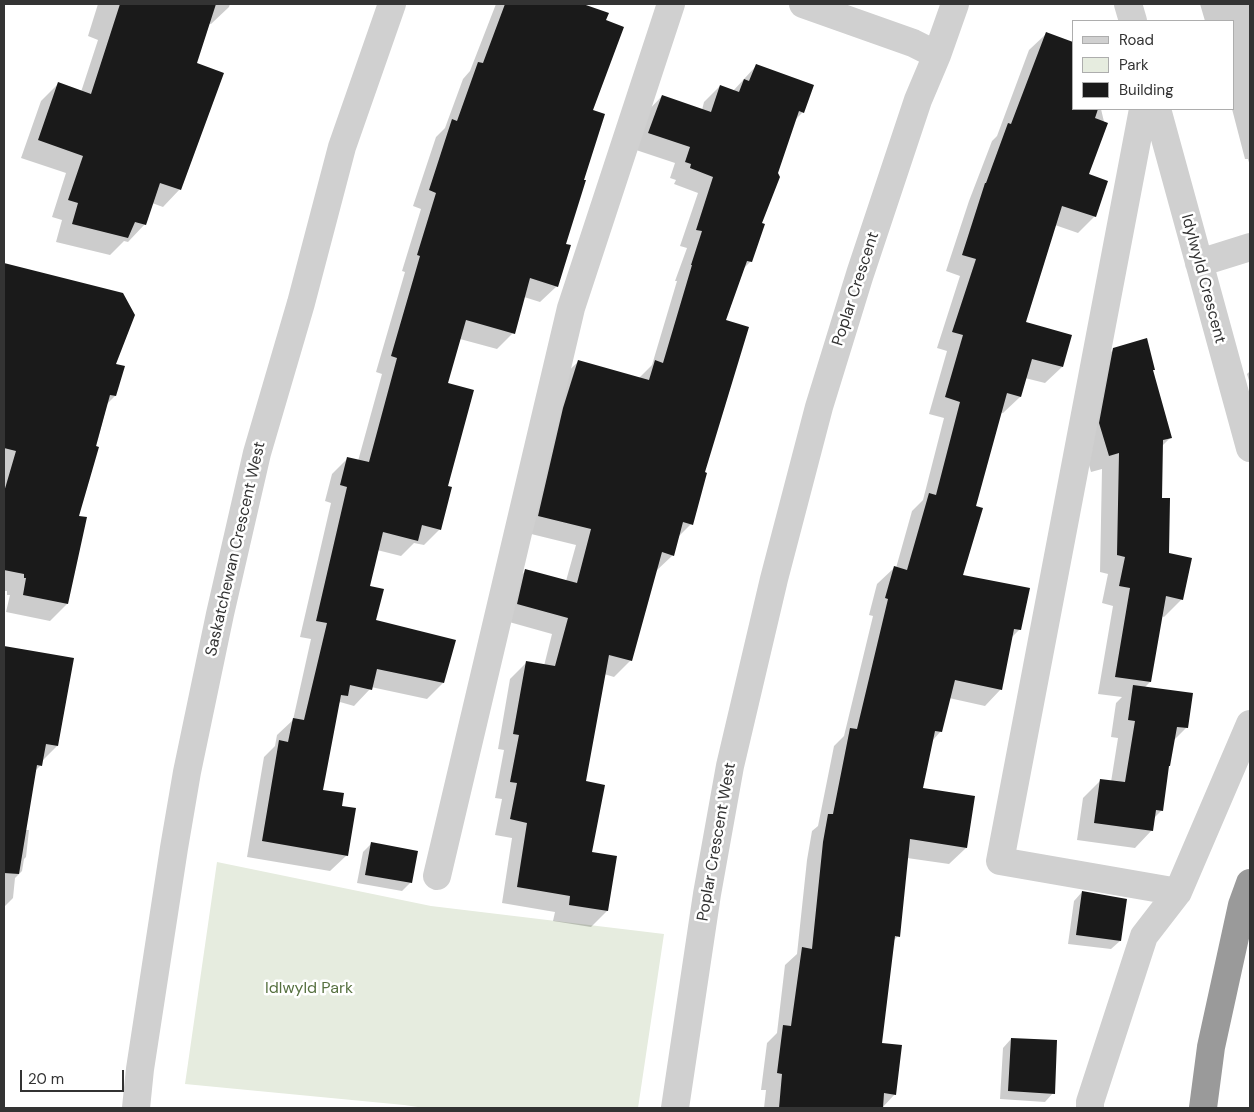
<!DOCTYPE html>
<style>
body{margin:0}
#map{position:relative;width:1254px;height:1112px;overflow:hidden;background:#fff;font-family:"DM Sans",sans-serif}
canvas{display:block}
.frame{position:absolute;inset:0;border:5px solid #333;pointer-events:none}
.legend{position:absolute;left:1072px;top:20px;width:162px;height:90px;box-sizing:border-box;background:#fff;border:1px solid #adadad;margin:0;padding:6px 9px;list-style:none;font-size:15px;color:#333}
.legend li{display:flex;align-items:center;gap:10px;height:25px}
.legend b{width:25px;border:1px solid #adadad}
.scale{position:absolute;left:20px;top:1070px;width:104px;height:22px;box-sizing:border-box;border:2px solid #333;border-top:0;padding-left:6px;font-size:15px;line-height:18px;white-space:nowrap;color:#333;-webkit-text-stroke:4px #fff;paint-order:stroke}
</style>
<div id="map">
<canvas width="1254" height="1112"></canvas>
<div class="frame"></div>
<ul class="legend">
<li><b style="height:6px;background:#d0d0d0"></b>Road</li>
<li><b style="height:14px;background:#e6ecdf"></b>Park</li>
<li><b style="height:14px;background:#1a1a1a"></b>Building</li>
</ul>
<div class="scale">20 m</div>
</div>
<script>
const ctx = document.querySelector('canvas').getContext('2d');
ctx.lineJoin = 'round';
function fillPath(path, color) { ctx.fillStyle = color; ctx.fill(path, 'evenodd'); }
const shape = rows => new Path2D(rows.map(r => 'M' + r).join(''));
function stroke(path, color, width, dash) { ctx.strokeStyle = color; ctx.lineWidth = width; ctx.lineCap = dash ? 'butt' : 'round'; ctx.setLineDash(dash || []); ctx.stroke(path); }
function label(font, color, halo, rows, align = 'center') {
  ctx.font = font + ' "DM Sans",sans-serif'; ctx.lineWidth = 5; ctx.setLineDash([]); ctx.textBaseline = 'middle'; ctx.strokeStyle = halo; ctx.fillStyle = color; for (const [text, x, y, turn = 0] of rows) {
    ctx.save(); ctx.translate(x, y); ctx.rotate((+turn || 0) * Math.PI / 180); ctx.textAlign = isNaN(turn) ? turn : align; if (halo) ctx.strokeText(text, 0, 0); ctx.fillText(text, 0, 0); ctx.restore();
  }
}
const green = shape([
 [217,862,431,906,664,934,638,1108,425,1108,404,1105,185,1084]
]);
const shadow = shape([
 [98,4,230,4,229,7,211,24,208,23,195,63,180,189,163,207,152,203,145,224,128,242,124,241,110,255,56,242,62,220,52,217,66,173,21,158,41,101,58,84,81,92,98,40,88,36],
 [496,4,581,4,604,21,592,111,557,286,540,302,524,297,513,333,497,349,460,339,447,384,447,487,440,529,424,545,414,543,401,556,377,550,368,587,375,621,443,683,427,699,371,687,370,689,354,706,340,702,338,705,321,791,341,807,347,855,330,871,247,857,264,757,275,746,277,735,293,720,311,639,300,637,331,503,325,501,332,474,348,458,358,461,382,374,376,372,405,272,402,271,421,209,413,206,436,137,445,128,463,79,470,71],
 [1200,4,1250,4,1250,166,1248,159,1245,159,1232,109,1233,21,1205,21],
 [1046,34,1073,109,1101,109,1105,126,1087,175,1095,216,1078,233,1055,225,1024,323,1062,367,1045,383,1025,378,1020,397,1003,413,999,412,974,507,961,576,1020,629,1010,639,1001,689,985,706,949,698,941,731,932,741,922,789,966,848,949,864,907,858,898,936,893,941,880,1044,895,1094,882,1108,764,1108,766,1090,761,1090,767,1043,777,1033,785,965,797,954,807,860,812,831,818,826,834,746,844,736,873,616,869,615,877,584,894,568,896,568,912,511,923,500,944,418,929,414,947,351,937,348,960,276,946,271,969,201,992,141,997,136,1029,50],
 [756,66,803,112,794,121,761,223,751,261,742,270,724,321,703,473,691,524,677,538,673,555,656,571,631,660,614,677,604,674,585,782,591,853,607,911,591,927,553,921,555,912,502,903,512,838,495,835,502,799,495,798,504,750,498,749,510,679,526,663,544,666,552,634,502,620,510,587,526,570,566,581,576,545,523,532,562,377,579,361,639,378,652,365,677,281,675,281,687,248,680,246,698,193,674,184,676,180,670,178,675,163,633,149,646,113,662,96,702,110,704,102,720,86,733,91],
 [4,264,122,295,114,364,115,396,107,404,78,517,67,604,50,621,6,612,10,595,7,595,7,591,4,591],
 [1114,349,1154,369,1152,371,1171,437,1161,447,1161,500,1167,554,1182,599,1164,617,1161,616,1150,682,1144,688,1191,694,1186,728,1173,741,1167,767,1162,810,1154,818,1152,830,1135,848,1077,840,1083,798,1100,781,1111,782,1118,738,1111,737,1116,703,1122,697,1098,694,1113,606,1102,603,1108,574,1100,572,1102,469,1091,472,1082,441,1096,367],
 [1250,371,1250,384,1247,374],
 [4,647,72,659,57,746,42,761,41,765,35,771,25,830,29,830,26,857,24,859,22,871,15,878,13,898,4,907],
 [371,844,411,882,402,891,357,883,363,852],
 [1082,892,1120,941,1111,949,1068,944,1074,901],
 [1011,1039,1053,1093,1045,1102,1000,1099,1003,1048]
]);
const building = shape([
 [120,4,216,4,197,63,224,73,181,190,160,183,146,225,135,222,128,238,72,224,78,203,68,200,83,156,38,140,58,82,91,94],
 [505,4,583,4,609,13,606,20,624,27,593,110,605,114,584,180,586,180,566,244,571,245,558,287,530,278,515,334,466,320,448,383,474,390,448,486,452,487,441,530,422,525,418,541,383,532,370,586,384,589,376,620,456,640,444,683,377,669,372,690,350,685,348,696,341,695,323,790,344,793,342,806,356,808,348,856,262,841,279,740,288,742,293,718,304,720,327,623,316,621,347,487,340,485,347,457,369,462,397,358,391,356,420,256,417,255,436,193,429,190,452,119,457,121,478,62,483,63],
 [1046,32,1073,42,1073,109,1098,109,1095,118,1108,123,1089,174,1108,181,1096,217,1062,206,1026,322,1072,335,1063,367,1032,359,1021,397,1007,393,976,506,983,508,963,575,1030,588,1021,630,1014,629,1002,690,955,680,942,732,935,731,923,788,975,796,967,848,910,839,900,937,895,936,882,1043,902,1045,896,1095,884,1093,883,1108,779,1108,782,1074,777,1073,783,1025,791,1026,802,947,812,949,823,842,828,814,833,814,850,728,857,729,888,599,885,598,894,566,907,570,929,493,936,495,960,402,945,397,963,335,952,332,976,259,962,255,985,183,986,183,1008,123,1011,124],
 [756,64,814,85,804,113,799,111,778,173,780,177,762,223,765,224,752,262,747,261,726,320,749,327,705,472,707,473,693,525,683,522,674,556,662,552,632,661,609,655,586,781,605,785,592,852,617,856,608,911,569,905,570,896,517,887,527,823,510,819,517,783,510,782,519,735,513,734,526,661,555,666,568,618,517,604,525,569,577,583,591,529,538,516,563,408,578,360,649,380,655,360,663,363,692,265,691,265,702,231,696,230,713,177,690,168,691,164,685,162,690,147,648,133,662,95,711,112,720,85,739,92,744,79,749,81],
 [4,263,123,293,135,315,116,364,125,366,116,396,110,395,96,446,99,447,79,516,87,517,68,604,23,595,26,578,24,578,24,574,4,570,4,492,16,451,4,448],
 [1147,338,1155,370,1153,370,1172,438,1163,440,1162,498,1170,498,1169,553,1192,558,1183,600,1166,596,1151,682,1115,677,1130,588,1119,586,1125,557,1117,555,1119,453,1109,456,1099,423,1113,348],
 [4,646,74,658,58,746,46,744,42,766,37,765,19,874,4,873],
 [1133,685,1193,693,1188,728,1177,727,1170,766,1169,766,1163,811,1156,810,1153,831,1094,823,1100,779,1125,782,1135,721,1128,720],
 [371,842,418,851,412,883,365,875],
 [1082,891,1127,899,1121,941,1076,935],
 [1011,1038,1057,1040,1055,1094,1008,1091]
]);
const minor = shape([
 [803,4,913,43,937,55],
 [1128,4,1133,21],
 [1143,109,1000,861,1178,892],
 [1157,109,1250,448],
 [1199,263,1250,247],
 [437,876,571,308,671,4],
 [136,1108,140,1069,174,848,187,772,220,614,257,453,301,303,342,147,392,4],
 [675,1108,707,894,730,766,774,579,819,407,860,274,918,100,937,55,955,4],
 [1090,1108,1090,1102,1144,936,1178,892,1250,724]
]);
const highway = shape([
 [1203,1108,1211,1047,1242,905,1250,883]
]);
const streetNames = [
 ["Idylwyld Crescent",1203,279,75],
 ["Poplar Crescent",856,289,-72],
 ["Saskatchewan Crescent West",236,549,-77],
 ["Poplar Crescent West",717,842,-80]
];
const parkNames = [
 ["Idlwyld Park",309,989]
];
fillPath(green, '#e6ecdf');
fillPath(shadow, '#0003');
fillPath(building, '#1a1a1a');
stroke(minor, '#d0d0d0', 28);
stroke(highway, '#9a9a9a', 28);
label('16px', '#333', '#fff', streetNames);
label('16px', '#56703f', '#fff', parkNames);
</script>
